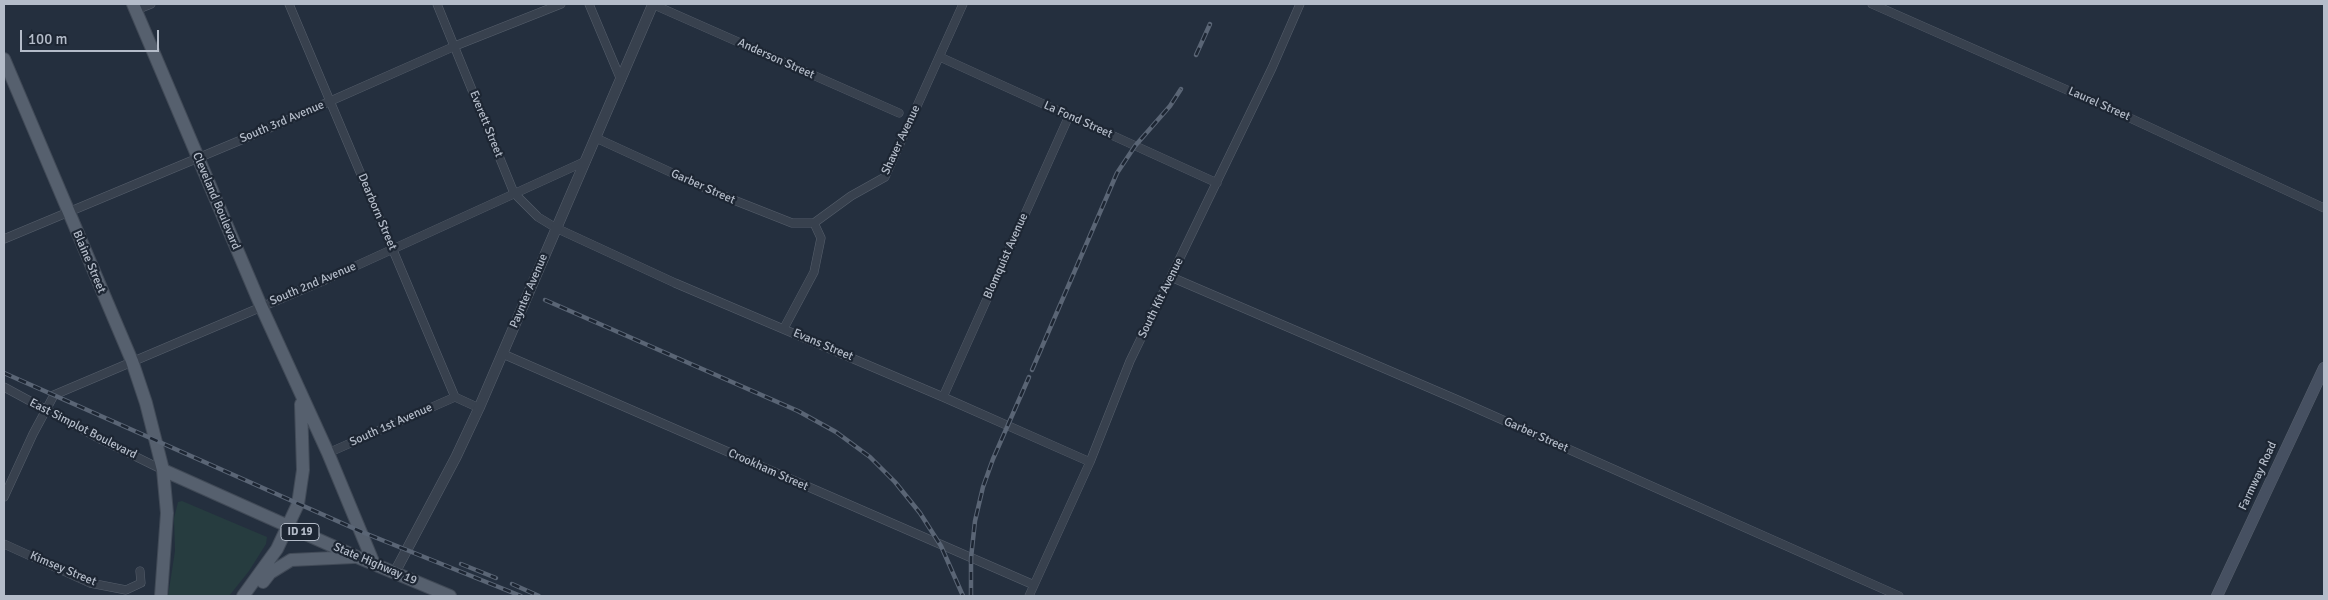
<!DOCTYPE html>
<style>
body{margin:0}
#map{position:relative;width:2328px;height:600px;overflow:hidden;background:#242f3e;font-family:Signika,sans-serif}
canvas{display:block}
.frame{position:absolute;inset:0;border:5px solid #b4bcc9;pointer-events:none}
.scale{position:absolute;left:20px;top:30px;width:139px;height:22px;box-sizing:border-box;border:2px solid #b4bcc9;border-top:0;padding-left:6px;font-size:15px;line-height:18px;white-space:nowrap;color:#b4bcc9;-webkit-text-stroke:4px #1d2633;paint-order:stroke}
</style>
<div id="map">
<canvas width="2328" height="600"></canvas>
<div class="frame"></div>
<div class="scale">100 m</div>
</div>
<script>
const ctx = document.querySelector('canvas').getContext('2d');
ctx.lineJoin = 'round';
function fillPath(path, color) { ctx.fillStyle = color; ctx.fill(path, 'evenodd'); }
const shape = rows => new Path2D(rows.map(r => 'M' + r).join(''));
function stroke(path, color, width, dash) { ctx.strokeStyle = color; ctx.lineWidth = width; ctx.lineCap = dash ? 'butt' : 'round'; ctx.setLineDash(dash || []); ctx.stroke(path); }
function label(font, color, halo, rows, align = 'center') {
  ctx.font = font + ' Signika,sans-serif'; ctx.lineWidth = 4.5; ctx.setLineDash([]); ctx.textBaseline = 'middle'; ctx.strokeStyle = halo; ctx.fillStyle = color; for (const [text, x, y, turn = 0] of rows) {
    ctx.save(); ctx.translate(x, y); ctx.rotate((+turn || 0) * Math.PI / 180); ctx.textAlign = isNaN(turn) ? turn : align; if (halo) ctx.strokeText(text, 0, 0); ctx.fillText(text, 0, 0); ctx.restore();
  }
}
const green = shape([
 [182,501,267,537,266,544,249,571,229,596,168,596,175,551,174,518,178,502]
]);
const minor = shape([
 [289,4,455,397,479,408],
 [437,4,514,193,538,217,556,228,675,283,943,397,1090,462],
 [589,4,621,80],
 [652,4,899,113],
 [1872,4,2117,112,2324,208],
 [136,10,151,4],
 [940,57,1217,183],
 [596,138,716,193,792,223,814,223],
 [814,223,851,196,885,177,963,4],
 [4,239,265,130,455,46,561,4],
 [1171,277,1460,401,1899,596],
 [784,328,814,272,821,238,814,223],
 [503,354,1034,585],
 [4,387,102,440,163,470],
 [943,397,1069,116],
 [328,453,455,397],
 [4,497,33,434,54,395,325,280,586,161],
 [4,544,90,583,126,590,141,583,140,571],
 [1029,596,1090,462,1130,361,1272,68,1300,4]
]);
const tertiary = shape([
 [395,572,456,457,479,408,653,4]
]);
const secondary = shape([
 [2217,596,2324,368]
]);
const primary = shape([
 [133,4,261,306,328,453,374,564],
 [4,59,132,361,146,403,163,470,167,513,161,596],
 [163,470,357,557,450,596],
 [263,582,270,573,291,560,354,557],
 [243,596,277,549,298,504,303,470,301,404]
]);
const rail = shape([
 [1196,55,1210,24],
 [545,300,798,411,836,432,870,457,895,482,920,513,941,546,963,596],
 [1032,370,1117,173,1135,146,1170,106,1181,89],
 [4,373,362,532,521,596],
 [461,564,496,578],
 [512,584,539,596],
 [971,596,971,558,975,521,983,487,993,459,1029,377]
]);
const shields = [
 [300,532,38]
];
const shieldNames = [
 ["ID 19",300,532]
];
const streetNames = [
 ["Anderson Street",776,59,24],
 ["Laurel Street",2099,104,24],
 ["La Fond Street",1078,120,24],
 ["South 3rd Avenue",282,122,-23],
 ["Everett Street",486,124,68],
 ["Shaver Avenue",901,140,-65],
 ["Garber Street",703,187,24],
 ["Cleveland Boulevard",216,201,67],
 ["Dearborn Street",377,212,67],
 ["Blomquist Avenue",1006,256,-66],
 ["Blaine Street",89,262,67],
 ["South 2nd Avenue",313,284,-23],
 ["Paynter Avenue",529,291,-67],
 ["South Kit Avenue",1161,298,-64],
 ["Evans Street",823,345,23],
 ["South 1st Avenue",391,425,-24],
 ["East Simplot Boulevard",83,429,27],
 ["Garber Street",1536,435,24],
 ["Crookham Street",768,470,24],
 ["Farmway Road",2258,476,-65],
 ["State Highway 19",375,564,23],
 ["Kimsey Street",63,569,23]
];
fillPath(green, '#263c3f');
stroke(minor, '#565f6c', 9);
stroke(tertiary, '#565f6c', 11);
stroke(secondary, '#565f6c', 12);
stroke(primary, '#414a57', 14);
stroke(minor, '#38414e', 8);
stroke(tertiary, '#38414e', 10);
stroke(secondary, '#465061', 11);
stroke(primary, '#56606e', 12);
stroke(rail, '#5a6575', 4.5);
stroke(rail, '#1d2633', 2.5, [8]);
for (const [x, y, w] of shields) { const box = new Path2D(); box.roundRect(x - w / 2, y - 8.5, w, 17, 4); ctx.fillStyle = '#1d2633'; ctx.fill(box); stroke(box, '#b4bcc9', 1); }
label('bold 11px', '#b4bcc9', null, shieldNames);
label('12px', '#b4bcc9', '#1d2633', streetNames);
</script>
